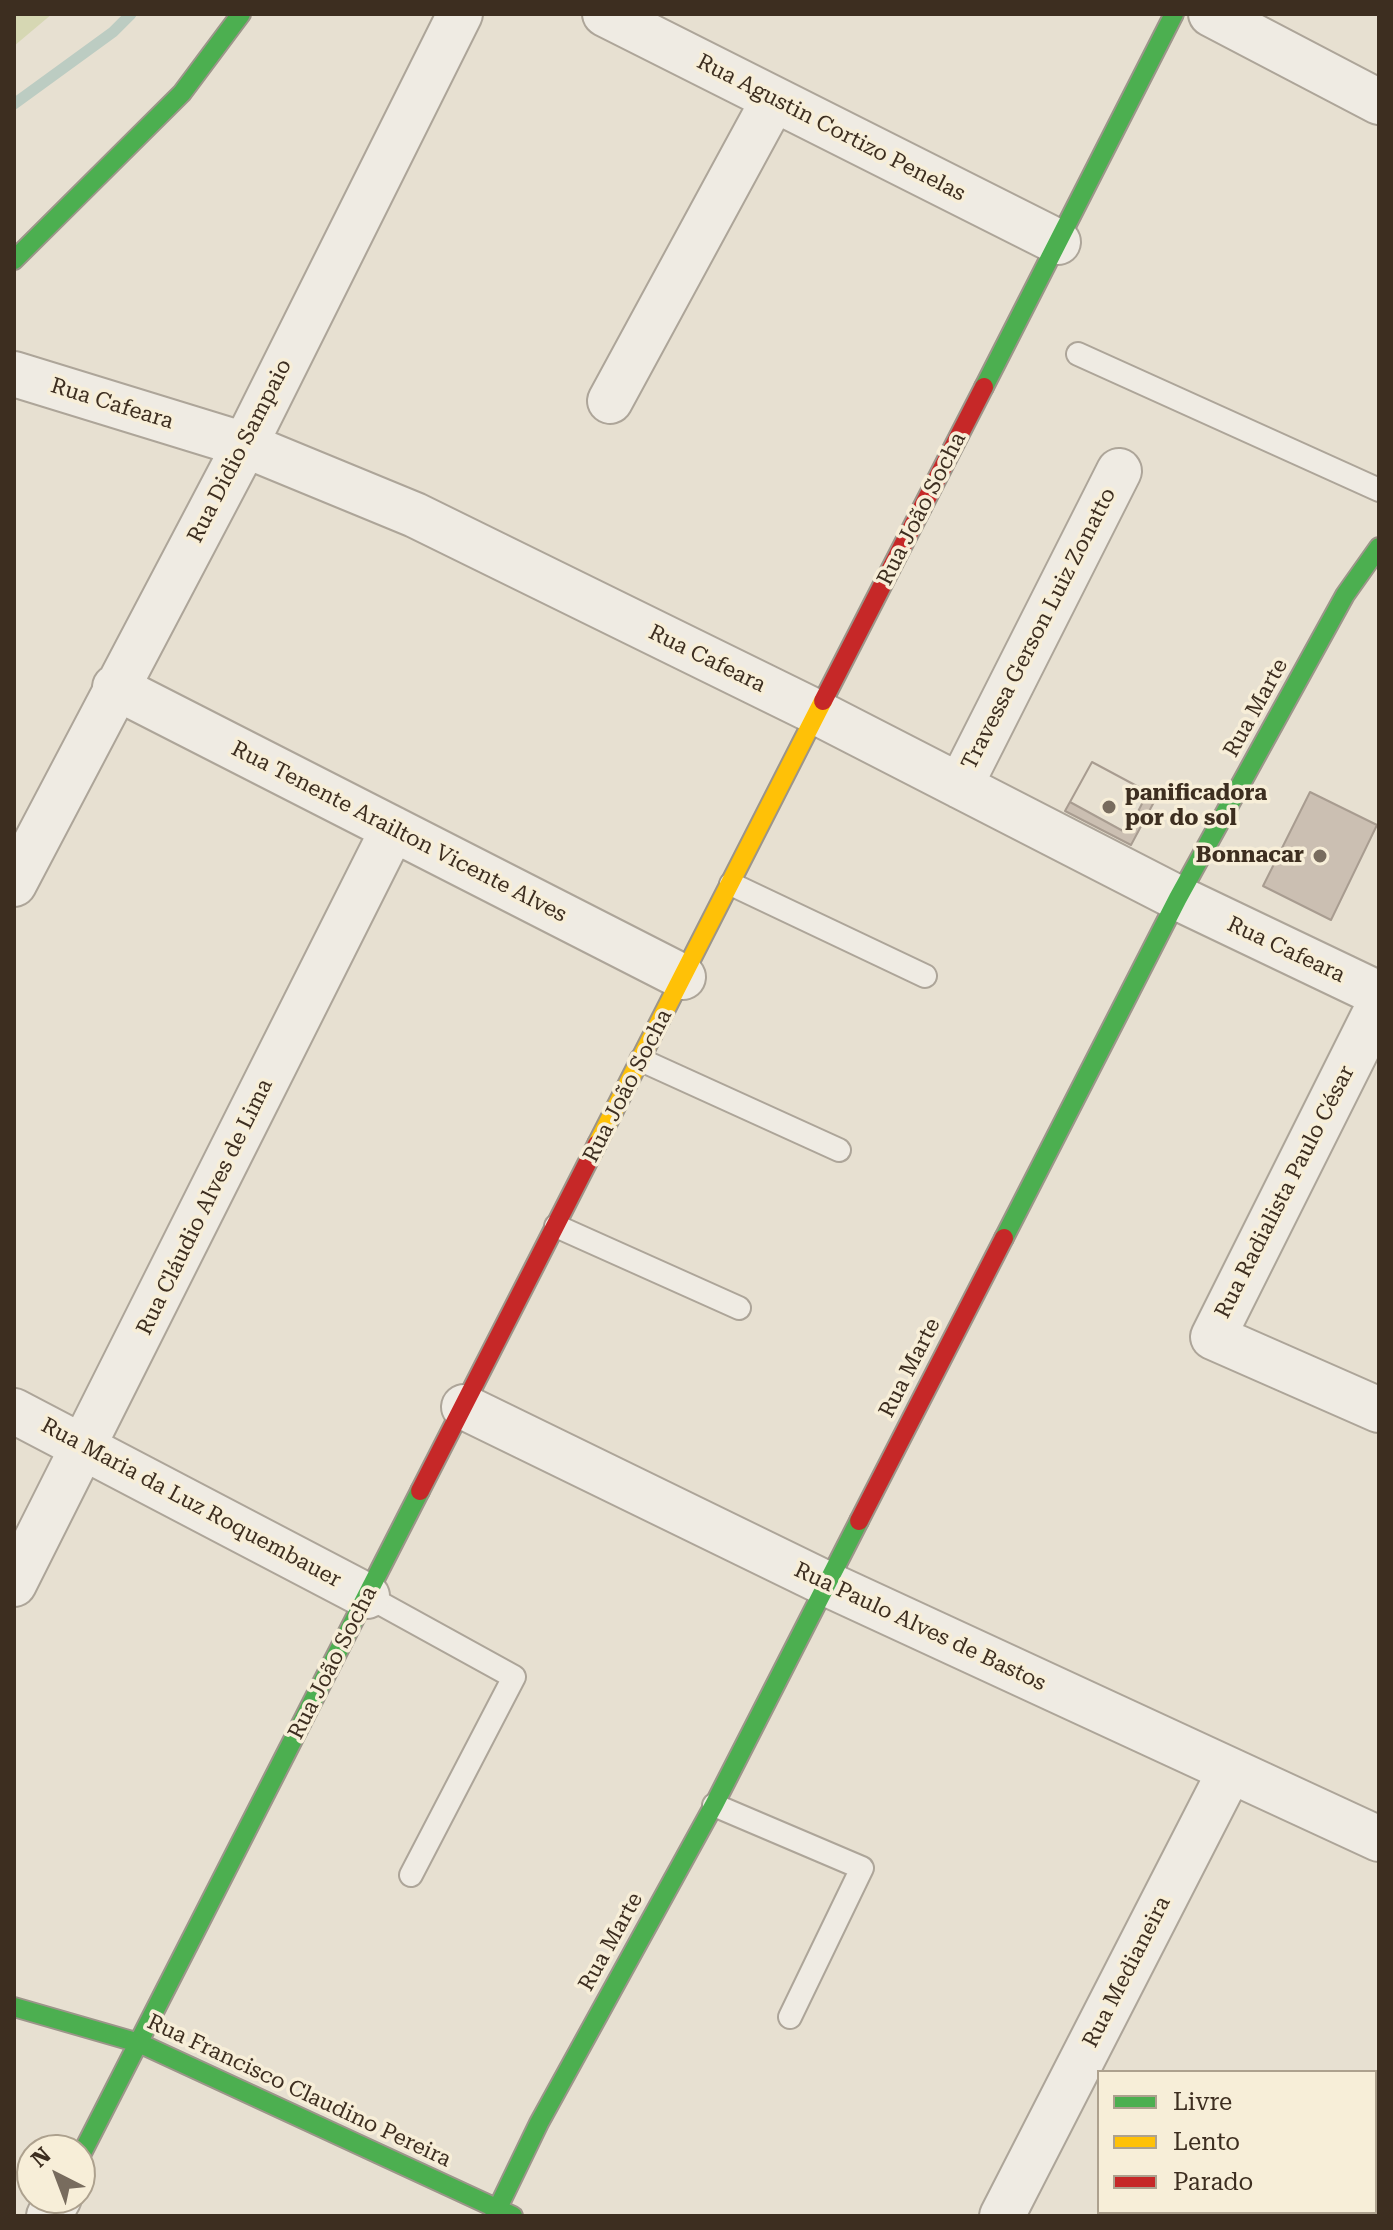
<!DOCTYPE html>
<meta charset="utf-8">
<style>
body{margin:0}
#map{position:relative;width:1393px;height:2230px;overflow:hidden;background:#e7e0d1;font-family:"Roboto Serif",serif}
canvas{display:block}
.frame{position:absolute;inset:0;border:16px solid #3d2e20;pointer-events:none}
.legend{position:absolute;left:1097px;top:2070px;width:280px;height:144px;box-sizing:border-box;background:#f7eed8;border:2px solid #ada18e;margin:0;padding:10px 14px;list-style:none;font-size:24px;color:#3d2e20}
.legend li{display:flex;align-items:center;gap:16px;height:40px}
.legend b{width:40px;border:2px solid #ada18e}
.north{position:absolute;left:16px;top:2134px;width:80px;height:80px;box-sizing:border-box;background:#f7eed8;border:2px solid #ada18e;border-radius:50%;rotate:318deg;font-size:22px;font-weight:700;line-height:32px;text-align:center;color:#3d2e20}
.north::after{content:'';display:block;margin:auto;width:28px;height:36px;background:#786c5e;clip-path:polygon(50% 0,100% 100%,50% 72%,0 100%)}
</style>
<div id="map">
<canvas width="1393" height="2230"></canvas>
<div class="frame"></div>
<ul class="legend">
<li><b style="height:10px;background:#4caf50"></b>Livre</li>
<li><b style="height:10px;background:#ffc107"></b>Lento</li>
<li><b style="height:10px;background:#c62828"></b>Parado</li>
</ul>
<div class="north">N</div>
</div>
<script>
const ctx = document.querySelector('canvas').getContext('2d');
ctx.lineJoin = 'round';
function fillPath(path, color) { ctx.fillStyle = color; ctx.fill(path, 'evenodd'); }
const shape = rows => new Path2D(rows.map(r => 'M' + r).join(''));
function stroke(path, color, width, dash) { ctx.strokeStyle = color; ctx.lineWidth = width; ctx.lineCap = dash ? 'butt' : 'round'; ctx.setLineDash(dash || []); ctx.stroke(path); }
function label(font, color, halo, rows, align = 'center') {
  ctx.font = font + ' "Roboto Serif",serif'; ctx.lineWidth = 7; ctx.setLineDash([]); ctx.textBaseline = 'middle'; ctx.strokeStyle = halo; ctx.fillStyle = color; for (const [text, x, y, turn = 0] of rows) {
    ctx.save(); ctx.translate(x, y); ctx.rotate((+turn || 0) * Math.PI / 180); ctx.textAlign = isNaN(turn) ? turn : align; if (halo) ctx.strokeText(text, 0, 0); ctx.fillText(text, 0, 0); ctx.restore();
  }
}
const green = shape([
 [14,14,52,14,14,46]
]);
const stream = shape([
 [14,104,113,32,131,14]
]);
const building = shape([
 [1092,762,1148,792,1145,797,1154,802,1131,845,1065,811,1092,762],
 [1092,762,1148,792,1129,829,1123,831,1070,802,1092,762],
 [1310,792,1377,825,1331,920,1263,886,1310,792]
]);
const lane = shape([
 [1078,354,1379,490],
 [731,884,925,976],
 [641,1060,839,1150],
 [556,1226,739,1308],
 [367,1596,514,1677,411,1875],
 [714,1805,862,1868,790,2017]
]);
const street = shape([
 [605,14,1058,242],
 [1211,14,1379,102],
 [14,374,245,445,415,515,818,713,1178,898,1379,994],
 [610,401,774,99],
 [115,687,683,977],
 [960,786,1119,471],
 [14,884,245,445,460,14],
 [1379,1005,1213,1337,1379,1410],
 [464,1407,825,1583,1379,1839],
 [14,1411,367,1596],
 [14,1584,393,829],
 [49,2216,59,2198],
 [1002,2216,1230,1771]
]);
const fast = shape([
 [14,260,182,93,241,14],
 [984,387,1174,14],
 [1004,1238,1178,898,1345,595,1379,547],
 [14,2007,139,2043,513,2216],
 [80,2157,420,1491],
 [494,2216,539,2123,714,1805,859,1521]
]);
const slow = shape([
 [597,1144,823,701]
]);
const jam = shape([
 [823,701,984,387],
 [420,1491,597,1144],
 [859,1521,1004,1238]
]);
const markers = [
 [1109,807,8,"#786c5e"],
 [1320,856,8,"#786c5e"]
];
const streetNames = [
 ["Rua Agustin Cortizo Penelas",831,128,27],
 ["Rua Cafeara",112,404,17],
 ["Rua Didio Sampaio",240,451,-63],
 ["Rua João Socha",922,509,-63],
 ["Travessa Gerson Luiz Zonatto",1039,629,-63],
 ["Rua Cafeara",707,659,26],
 ["Rua Marte",1256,708,-61],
 ["Rua Tenente Arailton Vicente Alves",399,832,27],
 ["Rua Cafeara",1286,950,25],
 ["Rua João Socha",628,1086,-63],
 ["Rua Radialista Paulo César",1285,1192,-63],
 ["Rua Cláudio Alves de Lima",205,1207,-64],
 ["Rua Marte",910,1368,-63],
 ["Rua Maria da Luz Roquembauer",191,1503,28],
 ["Rua Paulo Alves de Bastos",920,1627,25],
 ["Rua João Socha",333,1663,-63],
 ["Rua Marte",611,1942,-61],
 ["Rua Medianeira",1127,1972,-63],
 ["Rua Francisco Claudino Pereira",299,2091,25]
];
const poiNames = [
 ["panificadora",1125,794],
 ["por do sol",1125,819],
 ["Bonnacar",1304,856,"right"]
];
fillPath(green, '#d6d7b3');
stroke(stream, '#bcccc2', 11);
fillPath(building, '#cbbfb2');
stroke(building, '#a89c90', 2);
stroke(lane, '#ada599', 26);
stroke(street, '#ada599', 48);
stroke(fast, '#9c958a', 22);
stroke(slow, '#9c958a', 22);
stroke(jam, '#9c958a', 22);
stroke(lane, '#efebe3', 22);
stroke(street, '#efebe3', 44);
stroke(fast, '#4caf50', 18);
stroke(slow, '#ffc107', 18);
stroke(jam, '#c62828', 18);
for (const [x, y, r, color] of markers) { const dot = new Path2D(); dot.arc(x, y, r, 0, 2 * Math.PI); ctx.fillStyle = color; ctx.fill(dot); stroke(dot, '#f7eed8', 3); }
label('22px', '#3d2e20', '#f7eed8', streetNames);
label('bold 22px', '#3d2e20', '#f7eed8', poiNames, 'left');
</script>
